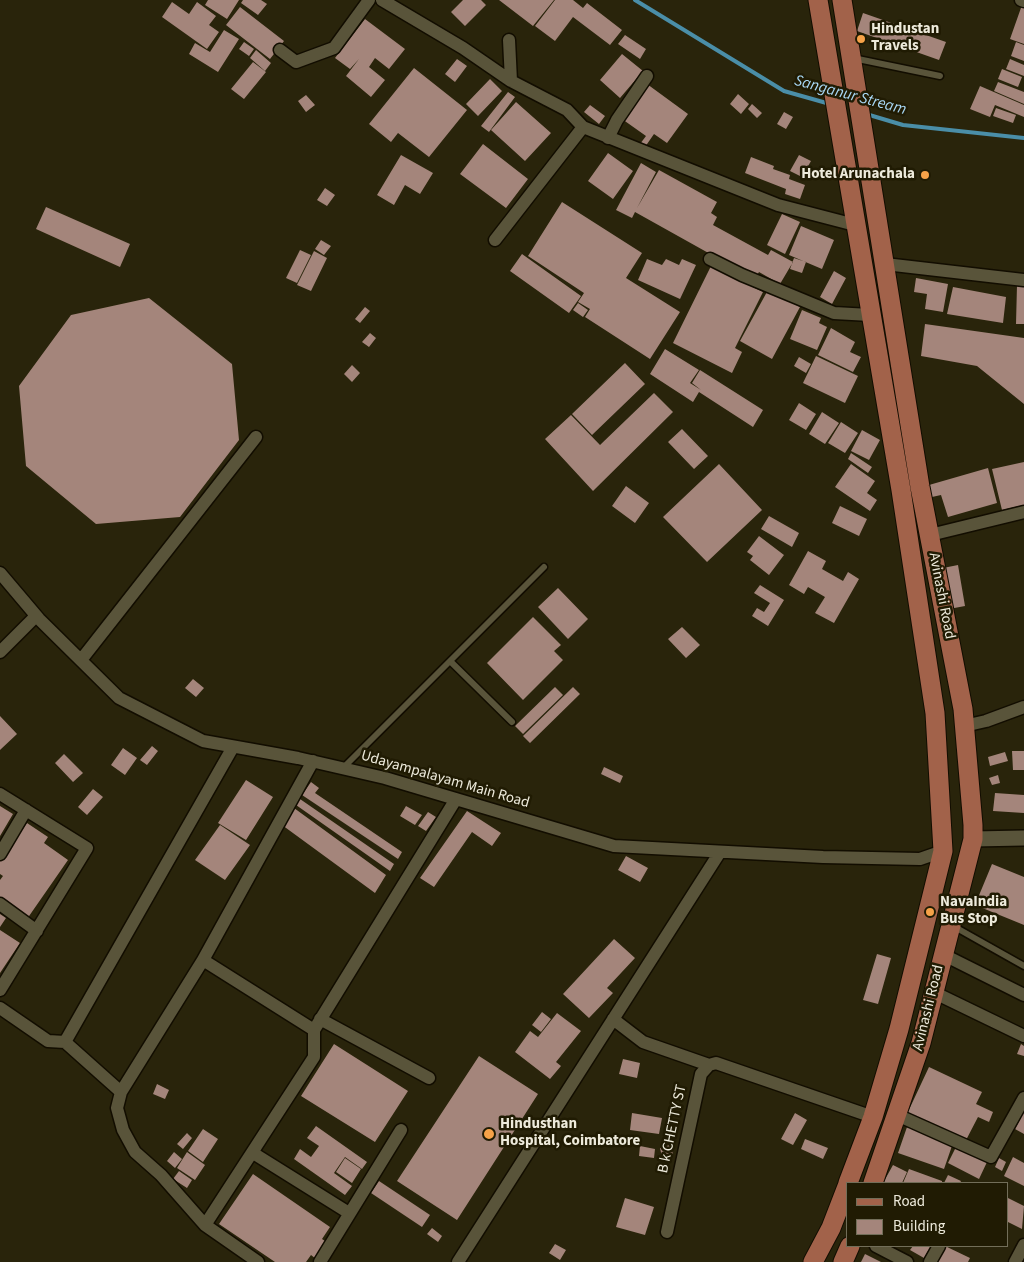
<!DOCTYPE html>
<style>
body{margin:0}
#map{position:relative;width:1024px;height:1262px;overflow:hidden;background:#29240b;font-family:"Source Sans 3",sans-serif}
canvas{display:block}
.legend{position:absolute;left:846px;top:1182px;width:162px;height:65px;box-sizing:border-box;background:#201b03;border:1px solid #726e59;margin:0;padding:6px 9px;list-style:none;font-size:15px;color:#edeadb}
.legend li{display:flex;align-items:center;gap:10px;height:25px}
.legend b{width:25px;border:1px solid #726e59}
</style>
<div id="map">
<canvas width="1024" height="1262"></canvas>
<ul class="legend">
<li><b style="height:6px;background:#a2624a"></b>Road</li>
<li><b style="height:14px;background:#a4857b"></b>Building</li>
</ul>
</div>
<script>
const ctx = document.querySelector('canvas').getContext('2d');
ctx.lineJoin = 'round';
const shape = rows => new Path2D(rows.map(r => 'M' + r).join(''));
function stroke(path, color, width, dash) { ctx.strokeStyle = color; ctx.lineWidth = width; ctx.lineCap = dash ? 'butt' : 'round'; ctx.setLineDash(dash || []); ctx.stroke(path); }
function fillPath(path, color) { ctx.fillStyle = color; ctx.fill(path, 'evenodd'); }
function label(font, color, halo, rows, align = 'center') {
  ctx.font = font + ' "Source Sans 3",sans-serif'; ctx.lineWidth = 5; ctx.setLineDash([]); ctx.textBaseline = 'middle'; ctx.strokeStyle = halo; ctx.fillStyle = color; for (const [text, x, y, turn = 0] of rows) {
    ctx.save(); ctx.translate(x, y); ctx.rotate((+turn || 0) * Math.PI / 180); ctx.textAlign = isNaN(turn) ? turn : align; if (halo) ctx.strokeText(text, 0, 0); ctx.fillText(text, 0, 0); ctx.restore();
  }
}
const stream = shape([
 [635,0,784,91,830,104],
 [866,114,903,125,1024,138]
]);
const building = shape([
 [208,0,239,0,227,19,205,5],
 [243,0,261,0,267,4,258,15,241,3],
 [463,0,481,0,486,5,465,26,451,12],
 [499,0,554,0,533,26],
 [555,0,573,0,583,8,587,3,622,30,610,45,573,17,555,41,535,26],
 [172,2,189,14,197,2,216,16,209,25,219,32,207,49,162,17],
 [1022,5,1024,6,1024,44,1010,39],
 [240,7,284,41,270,59,226,25],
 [863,13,946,42,939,60,857,31],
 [365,19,405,49,389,69,375,58,369,67,385,80,371,97,346,76,359,59,350,69,335,58],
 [224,30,239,39,218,72,189,54,195,43,210,52],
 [625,35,646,49,640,59,618,44],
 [244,42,254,49,249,56,239,49],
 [1016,42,1024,45,1024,61,1011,56],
 [256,50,271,63,265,71,250,58],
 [622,54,643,71,620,98,600,80],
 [457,59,467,66,455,82,445,74],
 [1010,59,1024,65,1024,76,1006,69],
 [253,62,266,72,244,99,231,89],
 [414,68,467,110,429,157,398,133,391,142,369,124],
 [1002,69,1022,77,1018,87,998,79],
 [490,79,502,91,478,116,466,104],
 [998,82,1024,92,1024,104,994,91],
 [647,84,688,114,667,143,654,134,645,147,640,144,646,136,622,119],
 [980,86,1024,105,1024,117,995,105,990,117,970,109],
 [508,92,515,97,489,132,481,126],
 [738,94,749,104,741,114,730,104],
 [306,95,315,105,306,112,298,101],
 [516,102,551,133,525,161,491,130],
 [752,104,762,113,757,118,748,109],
 [590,105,605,116,599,124,584,112],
 [996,108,1016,115,1013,123,993,116],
 [784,112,793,117,786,129,777,124],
 [483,144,528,179,506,208,460,174],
 [608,153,633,171,613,199,588,181],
 [401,155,433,173,420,194,405,185,394,205,377,195],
 [799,155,811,161,802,177,790,171],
 [751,157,774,166,773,169,790,175,789,179,805,185,800,199,785,194,786,189,745,173],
 [641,163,656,172,637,208,659,170,717,202,711,213,717,217,713,225,768,255,771,250,793,262,780,284,759,272,755,279,635,212,632,218,616,210],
 [325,188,335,195,327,206,317,200],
 [562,202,642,253,626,278,680,312,650,359,585,317,590,309,578,302,584,293,528,256],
 [46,207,130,244,120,267,36,229],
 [782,214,800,222,785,254,767,245],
 [801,226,834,240,822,269,789,255],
 [321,240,331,246,324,255,315,249],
 [300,250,311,255,297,283,286,278],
 [314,251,327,258,311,291,297,285],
 [522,254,581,296,569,313,510,271],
 [794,258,806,262,802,273,790,269],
 [647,259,662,265,666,259,679,265,682,259,696,265,680,299,638,280],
 [711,266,763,292,735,348,742,352,732,373,673,343],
 [834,271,846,278,832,304,820,297],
 [916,278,948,284,943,312,925,309,927,294,914,292],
 [1017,285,1024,285,1024,324,1016,324],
 [953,287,1006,297,1003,323,947,314],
 [768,290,800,307,772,359,740,341],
 [149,298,232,364,239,440,180,517,96,524,26,466,19,386,71,315],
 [578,303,588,310,583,317,573,310],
 [365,307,370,311,360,323,355,319],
 [802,310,821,318,819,323,827,327,817,350,790,339],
 [925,324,1024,338,1024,404,977,366,921,356],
 [831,328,855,342,850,352,861,357,853,372,818,355],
 [370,333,376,338,369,347,362,342],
 [665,349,699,370,690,383,701,390,692,383,700,370,763,410,753,427,699,392,693,402,650,374],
 [816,356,858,376,845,403,803,383],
 [799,357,811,364,806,373,794,366],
 [625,363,645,384,592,435,572,414],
 [352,365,360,373,352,382,344,374],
 [654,393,673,412,593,491,545,439,571,415,600,445],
 [799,403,816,414,806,430,789,420],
 [822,412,839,423,825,444,809,434],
 [841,422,858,433,845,453,828,443],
 [682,429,708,456,694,469,668,442],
 [862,430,880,440,869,460,851,451],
 [851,453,872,467,868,473,848,459],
 [1024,462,1024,505,1002,510,992,469],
 [719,464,762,510,707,562,663,517],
 [851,464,875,481,867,493,877,500,870,511,835,487],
 [988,468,997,503,948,517,941,495,932,497,929,485],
 [626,486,649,503,635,523,612,506],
 [840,506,867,519,859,536,832,523],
 [769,516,799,533,792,547,761,529],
 [759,536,784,555,769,575,750,560,753,556,747,552],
 [808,551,826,561,822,569,843,581,848,572,859,579,834,623,815,613,825,597,808,587,804,594,789,585],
 [958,565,965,606,949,609,943,568],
 [760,585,784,600,768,626,752,616,757,608,764,612,770,603,754,593],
 [558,588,588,619,568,639,538,607],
 [533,617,561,645,554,651,563,660,523,700,487,663],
 [682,627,700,645,686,658,668,639],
 [193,679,204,688,196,697,185,688],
 [555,687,563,695,523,734,515,726],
 [573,687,580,694,530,743,523,736],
 [0,716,17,734,0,750],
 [152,746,158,751,147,765,140,760],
 [123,748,137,758,125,775,111,765],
 [1012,751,1024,751,1024,770,1013,770],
 [1005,752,1008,761,990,766,988,757],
 [64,754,83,773,73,782,55,763],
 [604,767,623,776,620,783,601,774],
 [998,775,1000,783,992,785,989,778],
 [246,780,273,797,246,840,218,823],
 [311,782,319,788,315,793,402,852,398,859,302,795],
 [93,789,103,797,87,815,78,807],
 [995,793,1024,795,1024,813,993,811],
 [300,799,394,864,390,871,296,805],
 [0,806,13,814,0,836],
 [406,806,422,815,415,825,400,816],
 [294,808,386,875,375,893,282,825],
 [467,811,501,833,492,846,472,832,434,887,420,878],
 [428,812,436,817,426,831,418,826],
 [27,823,48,837,44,843,68,860,27,919,0,900,0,880,3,876,0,874,0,861],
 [220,825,250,845,225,880,195,860],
 [626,856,648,868,640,882,618,870],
 [992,864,1024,877,1024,925,975,905],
 [0,914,6,918,0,927],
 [0,930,20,943,0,973],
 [614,939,635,958,607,988,613,993,589,1018,563,994],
 [877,954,891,958,878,1004,863,1000],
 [542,1012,551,1019,541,1032,532,1025],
 [557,1013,581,1031,556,1062,561,1066,550,1079,515,1052,530,1031,538,1037],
 [334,1044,408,1091,375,1142,301,1096],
 [1021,1044,1024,1046,1024,1056,1017,1054],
 [479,1056,538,1094,457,1220,397,1181],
 [623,1059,640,1063,637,1078,619,1074],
 [929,1067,982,1092,976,1104,993,1112,989,1122,978,1117,964,1144,906,1116],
 [157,1084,169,1090,165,1099,153,1094],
 [1024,1111,1024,1134,1015,1129],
 [632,1113,662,1118,659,1134,630,1130],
 [795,1113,807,1120,793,1145,781,1139],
 [316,1126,367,1162,362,1169,345,1157,334,1173,352,1186,345,1195,294,1159,300,1149,311,1157,319,1146,307,1138],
 [907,1127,953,1143,944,1169,898,1153],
 [203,1129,218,1139,203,1162,188,1151],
 [187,1133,192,1138,183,1149,177,1144],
 [805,1139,828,1148,823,1159,801,1149],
 [670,1145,673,1154,662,1157,660,1148],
 [640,1146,655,1149,654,1158,639,1156],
 [956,1147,987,1162,979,1179,948,1163],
 [174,1152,182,1159,175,1168,167,1161],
 [187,1152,205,1165,195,1180,177,1168],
 [1013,1157,1024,1163,1024,1186,1004,1176],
 [345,1158,361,1169,352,1183,336,1172],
 [999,1158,1006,1162,1002,1171,995,1167],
 [893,1165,907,1172,902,1183,883,1183],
 [909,1169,942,1181,942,1183,903,1183],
 [179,1171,192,1180,187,1188,173,1179],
 [253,1174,330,1227,322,1239,328,1243,316,1259,311,1255,306,1262,275,1262,219,1224],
 [948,1175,961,1181,960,1183,944,1183],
 [379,1181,430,1215,422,1227,371,1193],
 [625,1198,654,1207,645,1235,616,1227],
 [1008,1198,1024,1206,1022,1229,1008,1222],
 [432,1228,442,1236,438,1242,427,1234],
 [555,1244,566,1250,560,1260,549,1253],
 [913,1246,931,1246,924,1258,910,1250],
 [945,1246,970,1258,968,1262,937,1262],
 [865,1254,881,1262,861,1262]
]);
const service = shape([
 [853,58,940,76],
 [450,661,512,722],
 [343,768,544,567],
 [953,926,1024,966]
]);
const minor = shape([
 [382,0,463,48,511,81],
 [1021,0,1024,1],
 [509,40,511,81,567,110,583,127,778,205,855,225],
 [280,50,296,62,334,48,369,0],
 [608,138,617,120,647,76],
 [495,240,583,127],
 [710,259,742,275,834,313,870,315],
 [885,264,1024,280],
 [930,535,1024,512],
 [0,573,39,619,119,698,203,741,298,758,385,778,614,846,823,857,920,859,943,851],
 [0,652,36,616],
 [81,660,256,437],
 [964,726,986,721,1024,707],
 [313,761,203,960,314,1030],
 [0,794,87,848,0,990],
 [0,854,26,810],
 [0,904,37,931],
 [942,954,1024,995],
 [203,960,121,1092,117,1108,123,1130,135,1152,161,1175,205,1225,258,1262],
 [933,992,1024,1036],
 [0,1008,48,1041,65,1042,121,1092],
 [320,1019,429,1078],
 [613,1019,643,1042,709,1065],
 [65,1042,233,747],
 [897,1115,991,1157,1024,1098],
 [253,1153,349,1213],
 [205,1225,314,1057,314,1030,456,799],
 [667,1232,701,1074,709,1065,716,1063,873,1117],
 [876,1246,907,1262],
 [320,1262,401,1130],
 [458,1262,720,852],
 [930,1262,939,1246],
 [1015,1262,1024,1245]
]);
const tertiary = shape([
 [973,839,1024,838]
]);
const primary = shape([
 [818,0,901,490,935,713,943,851,899,1029,873,1117,848,1183],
 [842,0,920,487,963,709,973,825,973,839,921,1043,873,1183],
 [813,1262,831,1228,848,1184],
 [843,1262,850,1246]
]);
const markers = [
 [861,39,5,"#f6a248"],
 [925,175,5,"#f6a248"],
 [930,912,5,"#f6a248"],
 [489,1134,6,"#f6a248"]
];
const poiNames = [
 ["Hindustan",871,30],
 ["Travels",871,47],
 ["Hotel Arunachala",915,175,"right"],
 ["NavaIndia",940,903],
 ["Bus Stop",940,920],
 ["Hindusthan",500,1125],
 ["Hospital, Coimbatore",500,1142]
];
const streetNames = [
 ["Avinashi Road",941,596,79],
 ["Udayampalayam Main Road",445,780,16],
 ["Avinashi Road",929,1008,-76],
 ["B k CHETTY ST",673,1129,-78]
];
const waterNames = [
 ["Sanganur Stream",850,96,15]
];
stroke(stream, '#4a8ea8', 4);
fillPath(building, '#a4857b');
stroke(service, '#120d00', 9);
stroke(minor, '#120d00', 15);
stroke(tertiary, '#120d00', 18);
stroke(primary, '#120d00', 21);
stroke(service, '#59543a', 6);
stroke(minor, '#59543a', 12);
stroke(tertiary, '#59543a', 15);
stroke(primary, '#a2624a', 19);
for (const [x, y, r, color] of markers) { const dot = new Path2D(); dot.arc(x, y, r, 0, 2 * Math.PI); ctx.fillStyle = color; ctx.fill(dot); stroke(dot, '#201b03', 2); }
label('bold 15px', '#edeadb', '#201b03', poiNames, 'left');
label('15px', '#edeadb', '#201b03', streetNames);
label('italic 16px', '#a8d7f4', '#201b03', waterNames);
</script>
